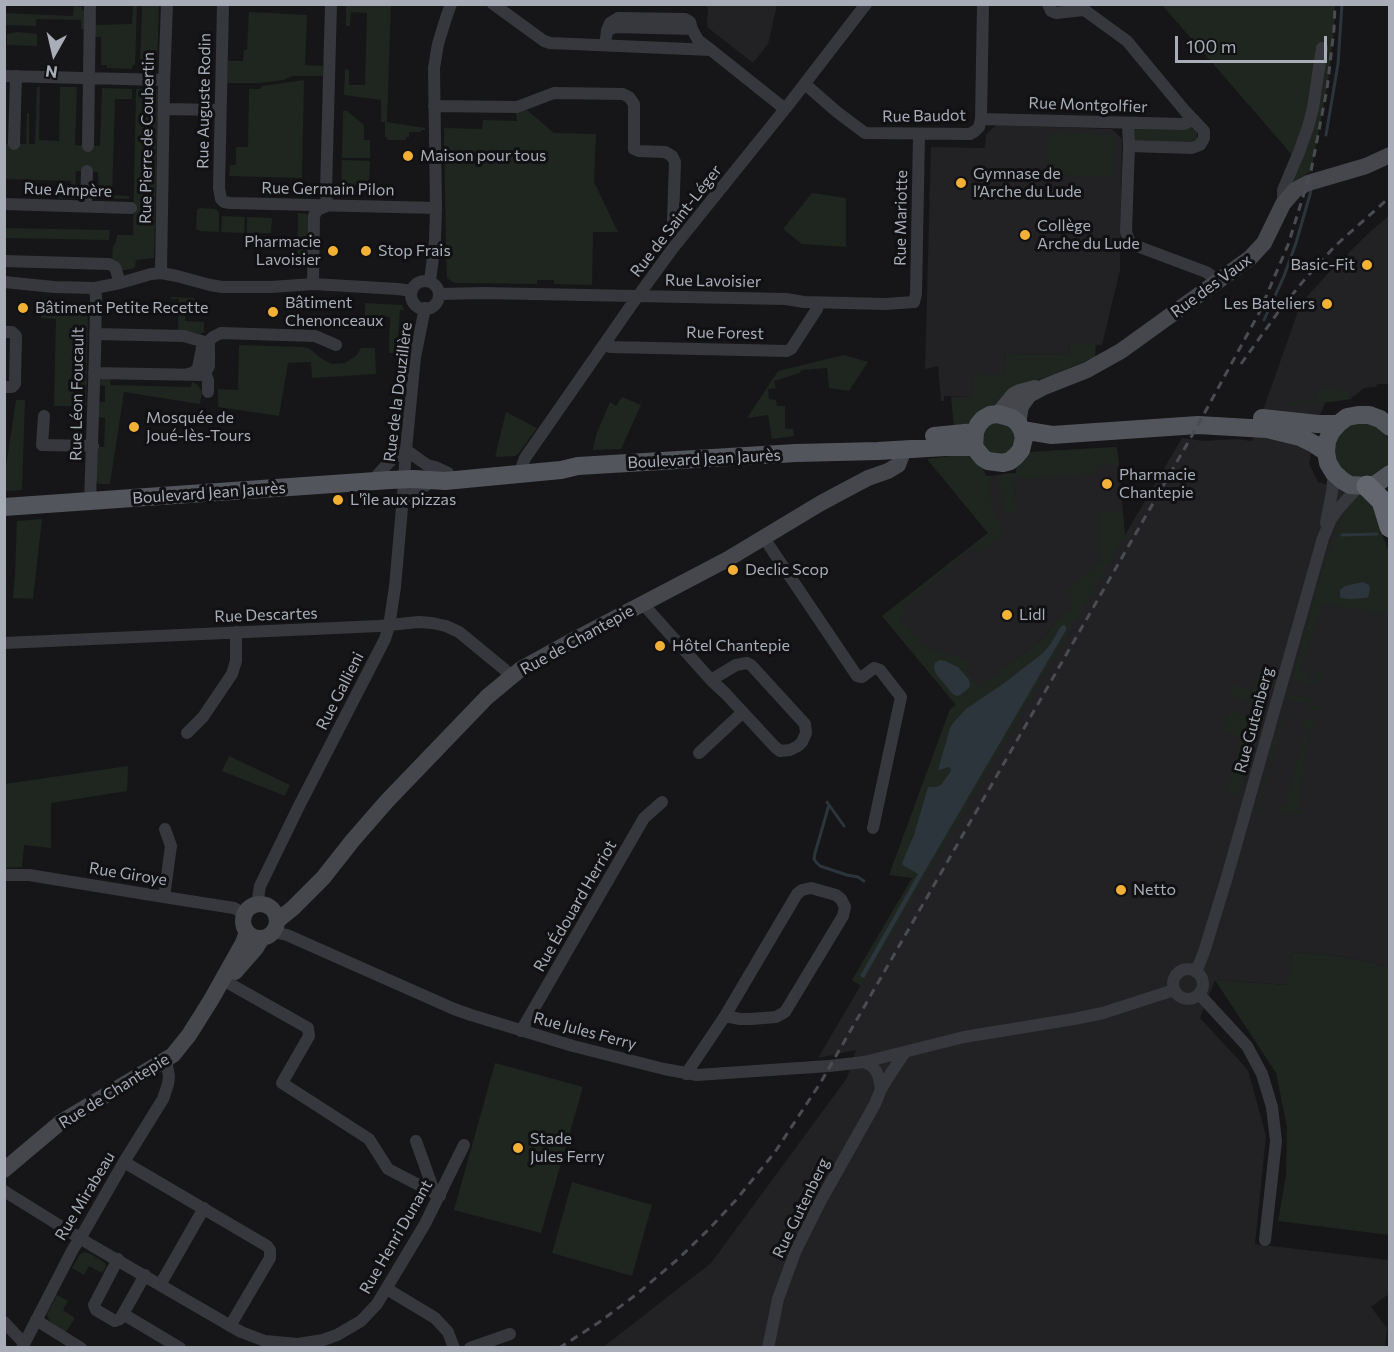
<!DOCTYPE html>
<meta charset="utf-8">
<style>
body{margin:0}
#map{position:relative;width:1394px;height:1352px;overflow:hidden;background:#161618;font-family:Commissioner,sans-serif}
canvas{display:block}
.frame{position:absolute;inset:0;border:6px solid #a8adb8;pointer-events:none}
.north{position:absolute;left:24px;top:24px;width:60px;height:60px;-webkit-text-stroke:4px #111113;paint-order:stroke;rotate:188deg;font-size:16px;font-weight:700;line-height:24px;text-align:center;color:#a8adb8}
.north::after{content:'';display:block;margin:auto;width:21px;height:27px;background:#a8adb8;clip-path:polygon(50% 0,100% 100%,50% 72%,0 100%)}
.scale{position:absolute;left:1175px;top:36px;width:152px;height:27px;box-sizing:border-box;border:3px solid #a8adb8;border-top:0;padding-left:8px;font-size:18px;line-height:21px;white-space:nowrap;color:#a8adb8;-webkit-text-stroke:4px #111113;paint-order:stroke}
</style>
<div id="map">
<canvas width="1394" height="1352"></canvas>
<div class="frame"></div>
<div class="north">N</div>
<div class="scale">100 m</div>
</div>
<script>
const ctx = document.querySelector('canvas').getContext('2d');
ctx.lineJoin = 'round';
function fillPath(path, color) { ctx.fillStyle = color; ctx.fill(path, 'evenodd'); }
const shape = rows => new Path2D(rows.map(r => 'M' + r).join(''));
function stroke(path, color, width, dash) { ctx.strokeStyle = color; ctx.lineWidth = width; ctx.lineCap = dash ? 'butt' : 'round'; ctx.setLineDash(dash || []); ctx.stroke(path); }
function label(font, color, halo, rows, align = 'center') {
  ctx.font = font + ' Commissioner,sans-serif'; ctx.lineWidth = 6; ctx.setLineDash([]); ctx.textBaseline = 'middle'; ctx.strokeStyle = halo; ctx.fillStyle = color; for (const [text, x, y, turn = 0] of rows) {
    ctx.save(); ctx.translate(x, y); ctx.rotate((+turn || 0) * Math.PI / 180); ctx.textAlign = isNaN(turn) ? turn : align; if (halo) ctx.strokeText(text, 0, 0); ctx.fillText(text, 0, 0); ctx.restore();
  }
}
const built = shape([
 [705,5,777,5,768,44,753,63,707,27,708,8],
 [996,125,1112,129,1122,139,1120,270,1102,345,1070,344,1069,355,1006,354,1004,375,973,397,944,396,944,401,941,401,938,366,925,369,931,147,985,148,986,135],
 [1389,216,1389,384,1377,384,1376,387,1364,388,1353,397,1326,401,1320,415,1309,463,1318,482,1359,495,1367,495,1379,509,1383,537,1389,552,1389,967,1345,957,1292,952,1289,985,1215,980,1200,1018,1248,1070,1266,1136,1255,1244,1389,1260,1389,1294,1371,1307,1387,1328,1385,1347,602,1348,711,1263,847,1078,856,1050,818,1058,1089,596,1058,619,1045,637,956,705,882,616,988,533,927,459,957,456,970,457,983,469,986,476,1016,473,1016,469,1031,452,1117,447,1125,535,1182,438,1204,441,1236,439,1252,441,1301,303,1331,270,1373,229]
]);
const green = shape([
 [133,5,137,5,135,65,132,65,132,69,107,68,107,65,101,65,101,37,94,37,94,25,132,24],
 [142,5,159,5,157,69,140,68],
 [346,5,391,5,387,122,425,128,425,130,421,130,421,132,409,132,409,137,406,137,406,140,387,140,387,137,385,137,385,122,381,122,381,100,344,95,345,69,349,70,349,85,365,85,367,13,351,12,350,26,346,26],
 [1162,5,1335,5,1334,29,1327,89,1311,171,1278,193,1293,156],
 [74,6,82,7,82,10,85,10,85,29,81,29,81,20,36,19,36,26,5,25,5,13,73,16],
 [249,12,307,15,305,65,323,66,323,76,293,76,283,80,260,83,227,83,228,61,243,61,244,50,247,50],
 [17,32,37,34,37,46,7,45,7,34],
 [304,80,302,178,229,176,230,165,236,165,236,147,248,147,249,89,260,89,262,86],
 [37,87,40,87,39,140,59,141,60,87,77,87,75,145,100,146,102,88,132,89,132,99,115,99,112,195,129,196,129,199,99,198,98,172,76,171,75,199,59,198,59,197,71,197,71,181,5,179,5,144,26,144,27,113,29,113,29,144,35,144],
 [136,89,158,89,154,258,136,260,135,268,120,271,112,259,113,246,116,242,117,235,133,235],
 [527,110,554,133,596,134,594,182,618,232,593,232,592,285,554,284,554,280,537,280,537,284,456,283,451,281,447,278,446,253,444,128,482,129,483,120,517,121,516,112],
 [343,111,347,111,364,125,364,140,370,140,370,158,342,158],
 [1140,126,1191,128,1195,129,1197,132,1197,140,1194,143,1134,140,1134,130],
 [1049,133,1114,135,1113,177,1048,174],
 [342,160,370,161,369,183,341,187],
 [812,193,846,198,846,247,802,244,783,229],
 [199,208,215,209,217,210,219,213,219,232,200,231,196,229,197,210],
 [298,213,307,214,310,220,309,264,297,263],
 [222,216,245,217,244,233,221,232],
 [247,217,272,218,271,233,247,233],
 [5,228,110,230,109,240,5,238],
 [171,297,194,298,194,303,186,303,185,321,204,322,204,332,200,334,190,332,178,331,179,299,171,299],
 [41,299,46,299,47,312,88,312,86,406,54,406,56,319,41,318],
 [365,303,402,305,404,310,400,310,397,353,389,353,390,317,365,316],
 [1070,344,1096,344,1095,357,1058,373,1014,388,996,404,981,410,967,424,962,426,954,427,951,397,973,397,974,374,1004,375,1006,354,1069,355],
 [239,345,303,347,310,349,322,359,332,364,345,363,357,355,361,348,375,348,376,374,312,378,311,362,288,363,279,416,218,407,218,389,238,390],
 [844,355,868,362,849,391,829,388,827,368,801,370,800,373,774,381,776,388,768,389,769,399,776,400,777,406,785,406,785,429,793,429,794,436,772,439,768,415,747,418,778,371],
 [105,377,111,377,110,385,191,387,192,382,198,385,202,392,200,404,124,392,110,484,99,484,96,482,96,447,104,447,105,418,97,417,97,402,105,402,105,386,98,385,100,381],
 [1321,388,1345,390,1349,393,1352,399,1330,402,1290,405,1290,402,1315,401,1315,393],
 [622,397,641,405,621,449,593,450,596,435,610,402,616,406],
 [16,400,25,400,22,490,5,491,5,474],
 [506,412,537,428,519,453,515,456,495,457],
 [1009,421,1019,442,1001,458,983,450,981,430,985,425],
 [1367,421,1384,431,1389,440,1389,462,1386,470,1359,482,1335,466,1334,438,1347,424],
 [1117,447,1119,464,1097,466,1095,474,1019,479,1019,475,1016,477,1016,469,1031,452],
 [967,454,983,469,986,476,990,476,991,501,995,516,1003,531,1002,534,979,553,974,547,901,608,906,614,900,619,926,648,962,658,970,666,965,671,979,687,1045,637,1058,619,1074,606,1067,591,1092,569,1094,564,1101,563,1098,513,1123,512,1125,536,861,986,852,980,912,878,889,875,950,709,956,705,882,616,988,533,927,459],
 [1013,473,1015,505,1018,505,1016,511,1010,514,1004,510,1003,504,1000,482,1002,474],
 [1359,495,1367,495,1379,509,1383,537,1389,552,1389,614,1323,604,1300,669,1308,671,1306,678,1313,679,1316,671,1323,672,1323,676,1312,684,1292,681,1324,563,1348,503],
 [42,519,33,599,13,598,15,576,17,521],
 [1261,670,1272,675,1265,705,1236,699,1233,696,1232,689,1234,683,1251,691],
 [1288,695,1310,697,1314,704,1318,707,1318,709,1315,711,1308,710,1309,703,1289,701,1259,808,1268,811,1265,813,1258,812,1256,811],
 [1231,712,1237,713,1260,720,1239,796,1231,793,1227,789,1240,739,1237,736,1225,731,1224,728,1227,716],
 [1306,720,1312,720,1316,725,1316,729,1309,728,1298,810,1306,812,1303,814,1282,812,1278,808,1279,806,1285,807,1307,728,1301,726,1303,722],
 [229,756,290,785,285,796,222,771],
 [128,766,127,791,51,803,51,848,24,845,22,867,5,868,5,784],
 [1292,952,1345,957,1389,967,1389,1235,1278,1221,1286,1175,1287,1127,1276,1073,1215,980,1288,985],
 [495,1063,583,1087,541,1233,454,1210],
 [572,1182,652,1205,632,1276,552,1253],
 [85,1252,91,1254,105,1263,106,1267,102,1273,89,1266,84,1275,72,1268,80,1254],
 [57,1295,68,1301,63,1310,75,1318,66,1332,50,1322,48,1318,47,1314]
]);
const water = shape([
 [1363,582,1369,585,1370,589,1368,597,1366,598,1349,599,1341,598,1340,596,1340,590,1345,586],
 [1064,625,1066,627,1066,630,922,876,864,978,860,976,918,874,903,865,902,863,914,835,928,787,936,787,941,785,951,771,950,767,938,770,950,728,953,723,966,709,1003,684,1043,653,1050,645,1061,626],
 [939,660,945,661,958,667,969,680,970,685,969,688,960,695,957,696,953,694,936,674,934,668,935,663]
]);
const stream = shape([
 [1326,135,1338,64,1342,4],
 [1264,320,1284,276,1296,243,1311,191],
 [1342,535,1377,534],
 [827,802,844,826],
 [829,805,815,853,814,859,816,862,820,866,847,875,858,877,864,881],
 [1389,1348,1390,1342]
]);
const street = shape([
 [223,4,219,188,221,199,224,202,230,203,436,208],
 [493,4,544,41,550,43,711,50,785,109],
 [1048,4,1051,11,1056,13,1084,10],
 [1076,4,1127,41,1185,111,1204,131,1204,138,1200,145,1192,148,1129,146],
 [607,30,610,23,618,18,685,19,690,22,692,29],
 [605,45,607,31,615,27,692,29,698,40,711,50],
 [4,76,164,80],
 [805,84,837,112,865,133,970,134,975,131,979,127,981,119,983,4],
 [434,106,517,107,554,93,623,94,629,97,634,104,634,149,639,151,665,152,672,156,675,162,673,220],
 [164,109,220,110],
 [981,119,1183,124,1194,120],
 [1128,123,1129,146,1126,232,1129,240,1134,245,1206,272,1219,281],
 [14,144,16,76],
 [88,146,90,4],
 [4,204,131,208],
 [1283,204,1283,190,1299,152,1308,127,1313,108,1322,48],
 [327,206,326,191,331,4],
 [86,207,87,171],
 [4,261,109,264,115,267,120,283],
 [161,273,164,87,167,4],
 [430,281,435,241,436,208,434,68,438,44,446,18,451,4],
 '411 295a14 14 0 1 1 28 0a14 14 0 1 1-28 0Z',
 [4,282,54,287,95,288,120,283,151,274,161,273,177,276,210,285,222,287,271,287,313,284,398,289,412,291],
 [313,284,314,216,317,210,327,206],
 [439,294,484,293,786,299,804,302,885,304,914,302,916,294,919,134],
 [4,332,12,332,16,336,15,384,12,387,4,387],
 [95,334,184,336,208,343],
 [605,344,610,347,787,351,791,349,817,309,817,303],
 [94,373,202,375,206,372,209,366,209,346,208,343],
 [205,373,208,380,208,392],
 [188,374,193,373,198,368,202,348,213,337,221,333,315,336,336,345],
 [44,416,42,445,93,446],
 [406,450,427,465,435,467,448,473],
 [522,466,525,458,630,307,673,248,789,104,866,4],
 [372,481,393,458,406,450],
 [90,501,95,355,96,298,95,288],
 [402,506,416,491,433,481],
 [1326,523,1332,492,1334,473],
 [764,538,857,676,862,677,874,668,880,670,901,697,873,828],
 [643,604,711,680,726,694,775,747,780,751,790,750,798,746,802,742,806,733,805,724,751,665,747,663,736,665,711,680],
 [4,643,379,626,419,622,432,623,446,626,459,632,504,669,511,677],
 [187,733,203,717,232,674,236,661,236,632],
 [699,753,743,712],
 [4,875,29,875,164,897,234,908,245,914],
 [164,897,171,846,165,829],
 [257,905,260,886,299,806,385,639,389,626,395,587,403,496,406,450,415,357,425,308],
 [273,932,287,935,454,1009,471,1015,573,1046,664,1069,697,1075,829,1066,864,1062,964,1037,1074,1019,1103,1013,1174,990],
 '1173 984a15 15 0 1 1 30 0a15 15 0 1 1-30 0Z',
 [1196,972,1204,952,1227,877,1323,538,1331,519,1339,508,1359,486],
 [223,980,308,1028,309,1036,282,1083,369,1139,388,1169,440,1196],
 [1199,994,1247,1046,1262,1074,1272,1107,1276,1141,1265,1240],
 [521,1031,644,818,662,802],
 [864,1062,872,1066,876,1071,879,1078,881,1089],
 [686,1074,725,1016,797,894,802,890,811,888,836,895,841,899,845,907,843,916,785,1012,776,1017,751,1019,740,1019,725,1016],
 [416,1141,435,1194],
 [124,1162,267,1246,270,1250,270,1258,230,1326],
 [4,1191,91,1245,241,1332,265,1341,298,1344,323,1340,337,1335,361,1321,377,1304,425,1224,464,1145],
 [118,1259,94,1305,96,1310,115,1321,120,1319,123,1314],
 [145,1275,123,1314,180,1348],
 [160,1285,204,1208],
 [387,1289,435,1318,448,1332,454,1348],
 [36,1320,81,1348],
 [4,1322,20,1339,25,1341],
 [22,1348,73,1249,81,1237,124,1162,163,1099,168,1084,169,1076,166,1060],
 [470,1348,510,1334],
 [768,1348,778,1299,796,1250,820,1202,875,1104,881,1089,889,1076,905,1052]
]);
const secondary = shape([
 [998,414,1014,395,1020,392,1035,388],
 [1018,423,1021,406,1029,395,1044,387,1087,370,1121,351,1250,258,1264,243,1283,204,1295,190,1308,183,1366,166,1390,155],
 '243 921a17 17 0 1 1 34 0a17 17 0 1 1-34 0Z',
 [277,921,293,908,323,878,353,840,387,801,487,697,511,677,521,669,568,643,728,559,821,503,868,478,888,471,898,465,904,449],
 [235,972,256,948,262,938],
 [4,1170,61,1122,173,1055,189,1035,211,1000,243,943,247,932]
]);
const primary = shape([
 [998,414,1012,418,1018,423,1022,430,1024,438,1021,450,1016,456,1010,461,1003,463,988,461,983,458,974,447,975,432,978,425,983,419,990,415,998,414],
 [1262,418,1318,424,1338,424],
 [1390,427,1380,419,1369,415,1358,415,1347,417,1338,424,1331,432,1327,441,1326,452,1328,463,1334,473,1343,481,1350,485,1367,486,1376,484,1390,474],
 [1022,430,1052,435,1198,425,1267,429,1300,437,1314,444,1326,452],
 [934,436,975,432],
 [4,507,390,480,414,479,445,481,561,470,578,466,796,453,878,451,945,447,974,447]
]);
const highway = shape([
 [1367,486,1382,501,1390,527]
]);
const rail = shape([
 [1241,364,1279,311,1305,279,1335,246,1390,197],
 [559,1348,598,1323,637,1294,678,1259,710,1228,736,1200,775,1152,821,1082,1198,425,1259,313,1288,245,1311,171,1327,89,1334,29,1335,4]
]);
const markers = [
 [408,156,6,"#f2b134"],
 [961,183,6,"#f2b134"],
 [1025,235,6,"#f2b134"],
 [333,251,6,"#f2b134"],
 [366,251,6,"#f2b134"],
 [1367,265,6,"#f2b134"],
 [1327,304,6,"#f2b134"],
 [23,308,6,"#f2b134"],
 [273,312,6,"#f2b134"],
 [134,427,6,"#f2b134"],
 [1107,484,6,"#f2b134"],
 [338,500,6,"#f2b134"],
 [733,570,6,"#f2b134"],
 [1007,615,6,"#f2b134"],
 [660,646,6,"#f2b134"],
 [1121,890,6,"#f2b134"],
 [518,1148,6,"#f2b134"]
];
const streetNames = [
 ["Rue Auguste Rodin",204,101,-89],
 ["Rue Montgolfier",1088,105,2],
 ["Rue Baudot",924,116,-1],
 ["Rue Pierre de Coubertin",147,138,-89],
 ["Rue Germain Pilon",328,189,1],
 ["Rue Ampère",68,190,2],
 ["Rue Mariotte",901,218,-89],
 ["Rue de Saint-Léger",676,221,-52],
 ["Rue Lavoisier",713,281,1],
 ["Rue des Vaux",1211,286,-36],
 ["Rue Forest",725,333,1],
 ["Rue de la Douzillère",398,392,-83],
 ["Rue Léon Foucault",77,394,-89],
 ["Boulevard Jean Jaurès",704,459,-3],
 ["Boulevard Jean Jaurès",209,493,-4],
 ["Rue Descartes",266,615,-2],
 ["Rue de Chantepie",577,640,-29],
 ["Rue Gallieni",340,691,-63],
 ["Rue Gutenberg",1254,720,-75],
 ["Rue Giroye",128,874,9],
 ["Rue Édouard Herriot",575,906,-60],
 ["Rue Jules Ferry",585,1031,15],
 ["Rue de Chantepie",114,1091,-32],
 ["Rue Mirabeau",85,1196,-59],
 ["Rue Gutenberg",801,1208,-64],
 ["Rue Henri Dunant",396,1237,-60]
];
const poiNames = [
 ["Maison pour tous",420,156],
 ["Gymnase de",973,174],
 ["l’Arche du Lude",973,192],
 ["Collège",1037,226],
 ["Arche du Lude",1037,244],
 ["Pharmacie",321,242,"right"],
 ["Lavoisier",321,260,"right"],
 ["Stop Frais",378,251],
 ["Basic-Fit",1355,265,"right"],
 ["Bâtiment",285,303],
 ["Chenonceaux",285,321],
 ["Les Bateliers",1315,304,"right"],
 ["Bâtiment Petite Recette",35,308],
 ["Mosquée de",146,418],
 ["Joué-lès-Tours",146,436],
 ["Pharmacie",1119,475],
 ["Chantepie",1119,493],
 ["L'île aux pizzas",350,500],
 ["Declic Scop",745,570],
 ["Lidl",1019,615],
 ["Hôtel Chantepie",672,646],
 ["Netto",1133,890],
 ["Stade",530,1139],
 ["Jules Ferry",530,1157]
];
fillPath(built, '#222225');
fillPath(green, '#1e261f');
fillPath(water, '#2c353c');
stroke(stream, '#2c353c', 3);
stroke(street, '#37383d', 12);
stroke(secondary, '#45474d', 16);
stroke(primary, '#53555c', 18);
stroke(highway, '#63666e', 21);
stroke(rail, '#4a4c52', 3, [8, 6]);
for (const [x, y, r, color] of markers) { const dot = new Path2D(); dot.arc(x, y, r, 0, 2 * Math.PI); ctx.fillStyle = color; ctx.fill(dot); stroke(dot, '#111113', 2); }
label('16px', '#a8adb8', '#111113', streetNames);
label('16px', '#a8adb8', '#111113', poiNames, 'left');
</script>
